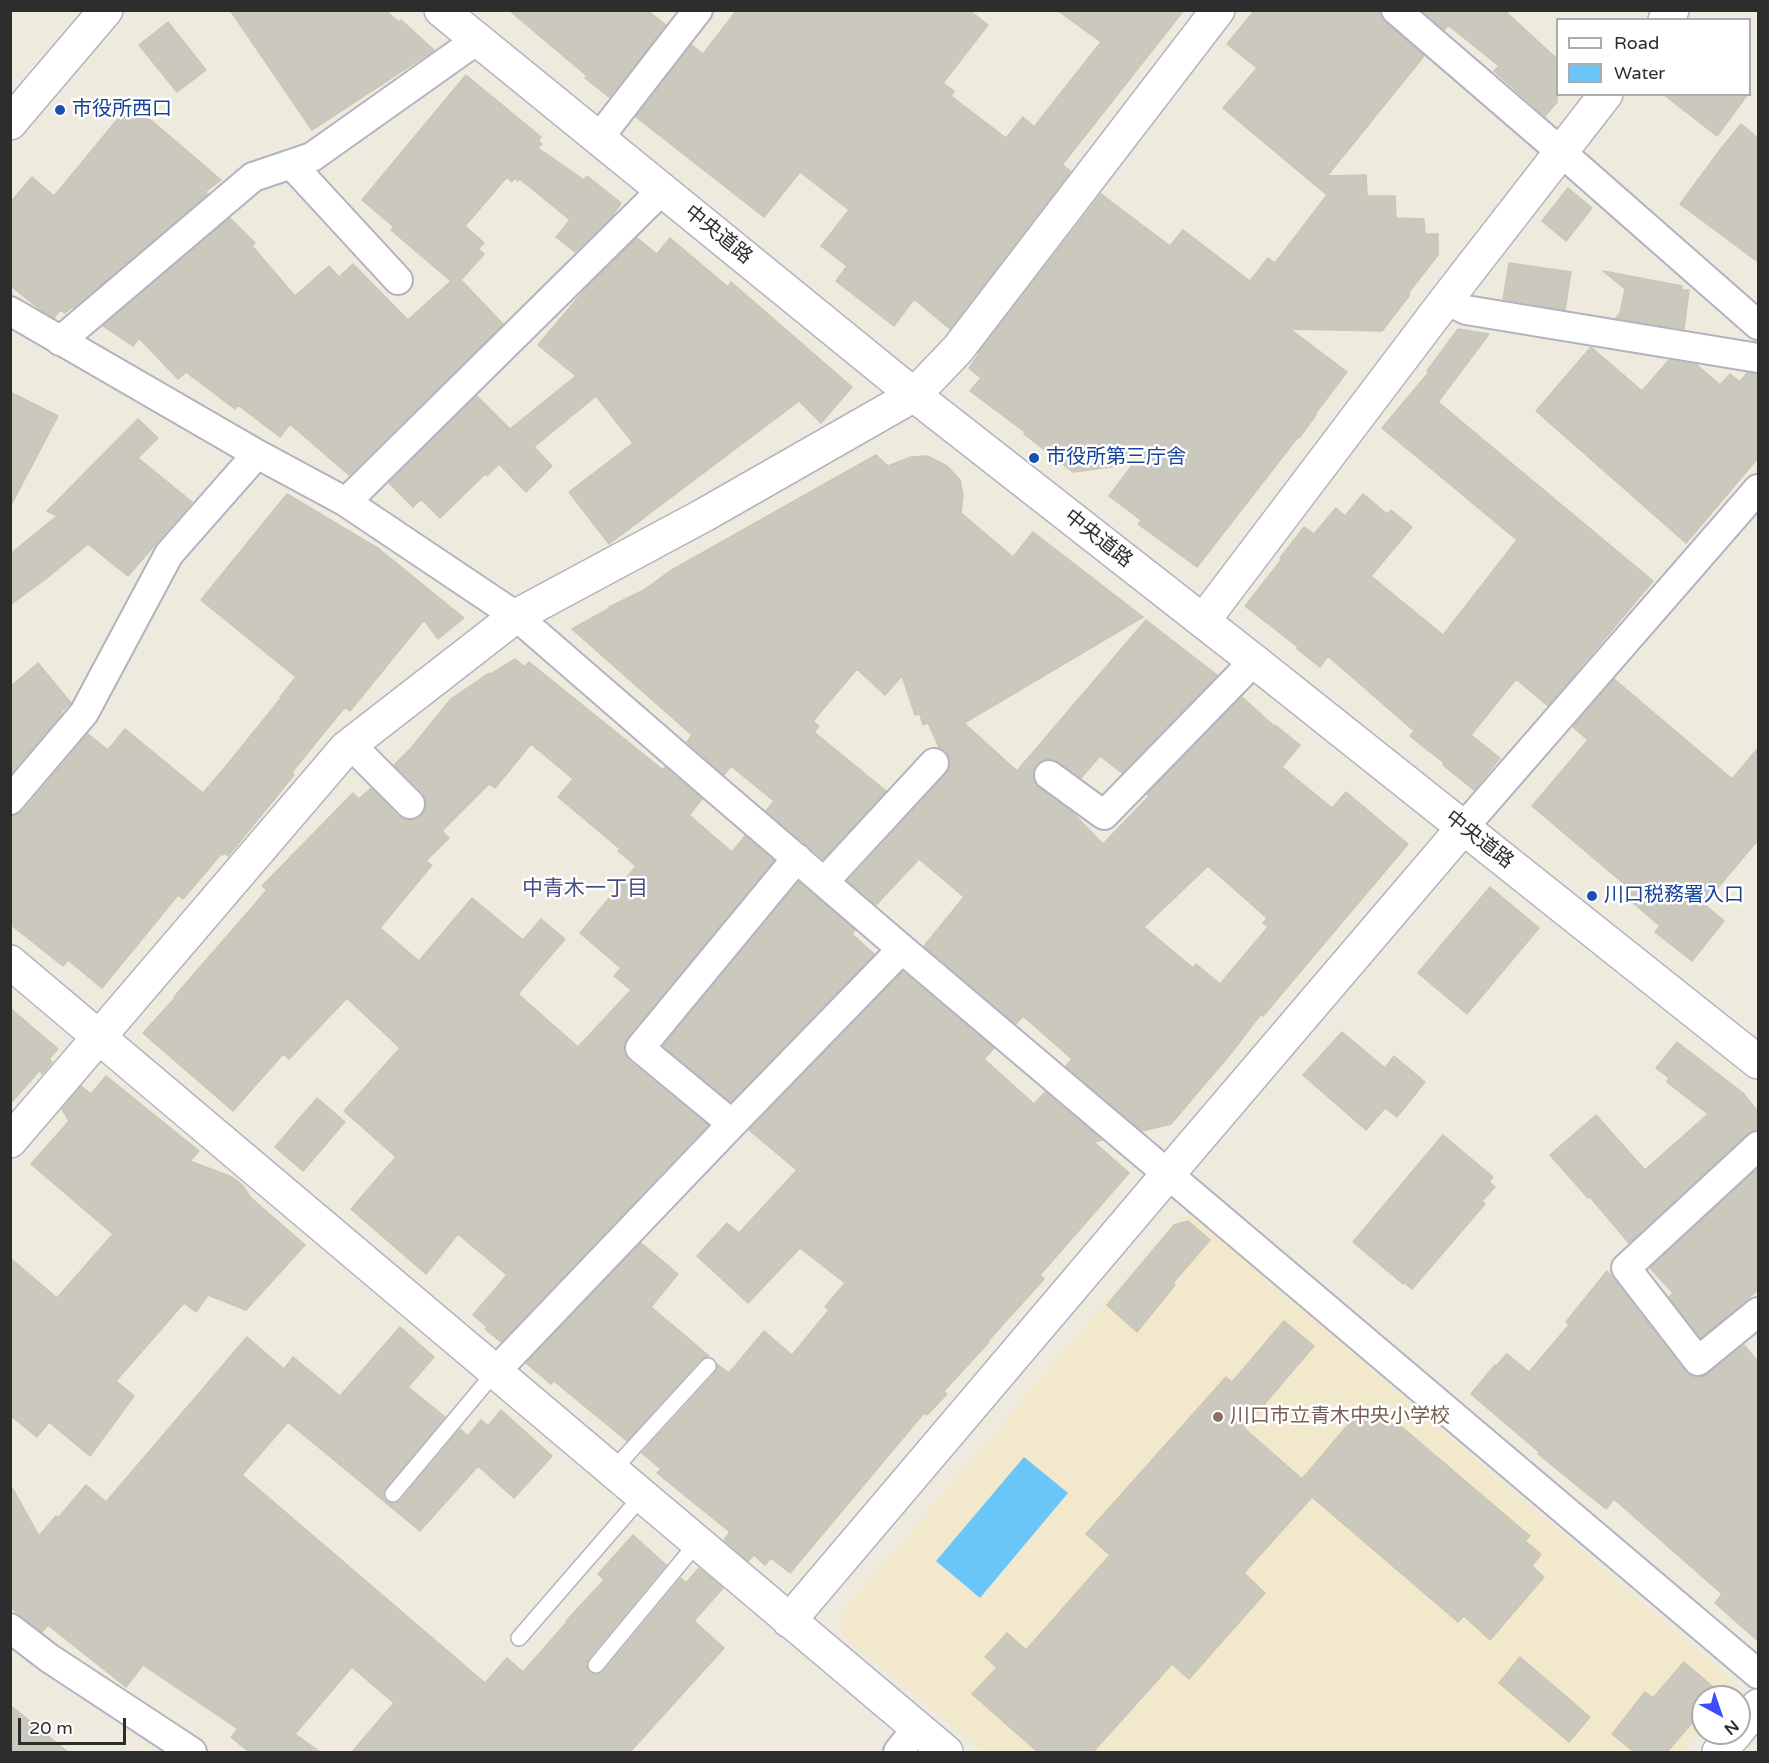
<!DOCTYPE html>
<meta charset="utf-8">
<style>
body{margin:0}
#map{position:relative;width:1769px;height:1763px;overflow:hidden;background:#efeade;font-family:"Varela Round",sans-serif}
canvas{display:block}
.frame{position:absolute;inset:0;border:12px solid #2d2d2d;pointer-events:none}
.legend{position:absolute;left:1556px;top:18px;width:195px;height:78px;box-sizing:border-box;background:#fff;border:2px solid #ababab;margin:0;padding:8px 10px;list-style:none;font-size:18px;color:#2d2d2d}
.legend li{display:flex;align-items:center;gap:12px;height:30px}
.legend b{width:30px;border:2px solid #ababab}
.north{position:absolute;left:1691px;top:1685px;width:60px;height:60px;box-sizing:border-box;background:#fff;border:2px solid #ababab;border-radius:50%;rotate:140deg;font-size:16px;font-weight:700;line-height:24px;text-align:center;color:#2d2d2d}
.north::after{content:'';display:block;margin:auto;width:21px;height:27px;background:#3c4dff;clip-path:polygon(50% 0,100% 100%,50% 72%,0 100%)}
.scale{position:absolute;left:18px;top:1718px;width:108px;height:27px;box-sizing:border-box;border:3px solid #2d2d2d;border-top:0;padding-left:8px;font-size:18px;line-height:21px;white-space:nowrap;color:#2d2d2d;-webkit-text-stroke:4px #fff;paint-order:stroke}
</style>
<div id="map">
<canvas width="1769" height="1763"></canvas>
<div class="frame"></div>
<ul class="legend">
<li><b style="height:8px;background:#fff"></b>Road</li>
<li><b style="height:16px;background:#6ac5f9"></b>Water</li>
</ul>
<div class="north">N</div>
<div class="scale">20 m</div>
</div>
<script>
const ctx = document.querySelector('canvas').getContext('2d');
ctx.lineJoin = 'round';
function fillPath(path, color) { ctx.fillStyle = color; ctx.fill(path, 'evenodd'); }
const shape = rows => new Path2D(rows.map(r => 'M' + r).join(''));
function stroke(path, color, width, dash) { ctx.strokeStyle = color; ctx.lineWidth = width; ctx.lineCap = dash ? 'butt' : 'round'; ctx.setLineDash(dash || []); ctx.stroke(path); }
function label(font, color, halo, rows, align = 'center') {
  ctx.font = font + ' "Varela Round","Noto Sans JP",sans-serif'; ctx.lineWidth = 5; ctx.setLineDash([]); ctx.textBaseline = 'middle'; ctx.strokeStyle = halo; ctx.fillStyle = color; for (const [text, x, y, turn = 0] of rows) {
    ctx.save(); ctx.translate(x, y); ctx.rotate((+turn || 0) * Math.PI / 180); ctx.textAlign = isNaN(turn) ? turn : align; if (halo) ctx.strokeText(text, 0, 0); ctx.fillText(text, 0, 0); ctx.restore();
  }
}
const education = shape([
 [1191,1214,1730,1678,1732,1692,1728,1697,1703,1697,1703,1727,1682,1752,985,1752,842,1636,840,1615,1175,1220]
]);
const water = shape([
 [1024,1457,1068,1493,980,1598,936,1561]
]);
const building = shape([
 [230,10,385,10,399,22,401,20,434,50,312,130,230,10],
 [509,10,647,10,666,25,609,97,585,78,587,76,509,10],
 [737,10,969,10,988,25,943,83,954,91,951,96,1006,138,1023,117,1034,127,1101,42,1057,10,1184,10,1062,165,1071,171,950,329,914,299,894,326,836,281,847,266,821,246,849,210,800,172,764,217,636,117,692,45,703,54,737,10],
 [1255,10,1380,10,1381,16,1385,22,1424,56,1327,176,1366,175,1367,196,1395,196,1396,218,1424,219,1425,234,1438,234,1438,255,1409,292,1409,296,1382,331,1290,329,1347,372,1315,414,1316,415,1299,438,1298,437,1197,567,1138,524,1141,520,1109,496,1133,464,1073,472,1024,434,1025,432,970,391,981,378,969,368,979,354,978,353,1101,194,1170,246,1183,230,1250,281,1268,258,1275,263,1327,195,1223,108,1257,68,1227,44,1255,10],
 [1422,10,1504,10,1557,59,1557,102,1545,116,1494,71,1499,66,1448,25,1444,30,1422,10],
 [168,22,206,70,177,92,139,45,168,22],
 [466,75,541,137,538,141,542,144,538,148,584,180,587,176,621,203,612,216,575,252,556,237,570,220,520,179,518,181,514,178,512,182,507,177,465,226,484,243,478,249,484,254,461,280,503,324,349,475,290,424,280,437,238,405,235,409,186,372,178,379,139,338,133,346,103,326,230,218,255,243,252,246,295,296,329,266,339,277,353,264,408,320,451,281,391,230,394,227,362,200,466,75],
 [1663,94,1748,94,1717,136,1663,94],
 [131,103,221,180,205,192,208,194,74,308,72,307,65,313,60,310,54,318,38,308,10,285,10,203,32,177,54,196,131,103],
 [1741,124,1758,138,1758,262,1680,204,1720,150,1741,124],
 [1568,188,1592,208,1566,241,1542,221,1568,188],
 [637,238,657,254,670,238,728,287,731,282,852,387,821,423,799,401,609,544,569,492,633,443,596,396,534,447,552,466,526,492,499,464,487,476,485,474,440,518,421,499,413,507,389,483,477,396,510,429,576,376,538,345,587,287,637,238],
 [1509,263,1571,272,1565,310,1503,299,1509,263],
 [1603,271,1682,286,1682,290,1689,290,1684,329,1616,318,1620,313,1625,289,1603,271],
 [1458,329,1489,334,1438,402,1653,581,1548,706,1516,679,1471,735,1500,758,1474,790,1443,765,1444,763,1410,736,1414,731,1328,656,1320,667,1297,649,1298,647,1245,606,1282,559,1280,558,1304,527,1314,534,1336,508,1345,516,1363,494,1387,514,1391,510,1412,527,1371,576,1443,635,1517,540,1382,428,1429,372,1427,371,1458,329],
 [1591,347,1642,391,1669,360,1697,365,1720,385,1730,374,1740,382,1747,373,1758,374,1758,458,1686,543,1536,411,1591,347],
 [10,392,58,416,10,507,10,392],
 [138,419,158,438,138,458,192,502,128,576,88,544,47,578,10,605,10,554,57,516,47,511,138,419],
 [876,455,888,466,911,457,927,456,947,466,960,480,963,496,961,513,1013,557,1033,532,1143,617,964,723,1017,771,1146,620,1217,675,1122,773,1100,756,1081,778,1059,762,1051,759,1043,760,1035,766,1033,774,1034,781,1039,788,1071,811,1103,844,1149,796,1147,794,1242,697,1274,726,1275,725,1300,745,1282,767,1332,808,1346,792,1408,844,1263,1016,1261,1014,1232,1052,1171,1124,1142,1131,1066,1066,1072,1059,1023,1016,1016,1024,924,946,964,897,919,859,876,905,848,881,946,774,950,767,950,758,946,751,939,747,928,723,923,725,920,714,915,715,902,676,885,695,857,669,813,721,819,726,814,732,886,791,823,859,766,811,774,801,731,766,724,775,687,742,692,735,572,629,610,608,609,607,644,590,670,571,876,455],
 [1208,866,1267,918,1263,923,1268,927,1220,984,1196,964,1193,968,1144,927,1208,866],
 [287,494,379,549,464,618,438,639,424,620,350,711,345,707,292,772,294,775,228,856,225,853,223,855,221,854,183,899,178,895,102,988,68,960,63,966,10,924,10,816,16,815,23,811,88,734,108,750,125,729,203,793,227,765,281,698,280,697,296,677,201,600,287,494],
 [515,659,525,667,529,662,663,770,665,767,702,799,689,815,732,852,745,836,774,861,627,1037,624,1045,624,1053,629,1061,708,1125,501,1342,485,1329,487,1327,473,1315,507,1275,458,1234,426,1274,351,1209,396,1157,344,1111,400,1048,347,998,289,1059,283,1054,233,1111,143,1033,175,998,174,997,267,890,262,886,353,793,359,799,371,788,398,816,405,820,415,820,422,815,426,808,426,799,422,792,394,765,412,747,451,699,489,673,491,674,515,659],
 [531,744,573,779,558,797,620,849,618,851,636,866,580,933,621,968,614,976,631,990,578,1047,518,994,565,939,541,919,523,940,472,898,419,961,380,928,432,865,426,861,449,838,442,831,489,784,495,788,531,744],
 [38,663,71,703,61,712,62,713,10,774,10,687,38,663],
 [1614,679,1732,779,1758,748,1758,840,1704,904,1724,921,1692,961,1655,932,1660,926,1624,895,1629,888,1532,806,1588,740,1573,727,1614,679],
 [799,882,855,930,852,934,874,954,731,1102,663,1046,799,882],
 [1490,887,1539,928,1467,1014,1418,973,1490,887],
 [903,972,994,1048,984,1059,1034,1104,1045,1092,1102,1140,1094,1142,1129,1173,1040,1275,1044,1279,988,1341,989,1342,944,1391,947,1394,927,1415,924,1413,790,1573,771,1558,765,1565,754,1555,748,1561,724,1540,730,1532,657,1473,661,1469,642,1453,715,1373,717,1364,729,1373,764,1331,792,1355,829,1310,825,1307,845,1283,800,1248,748,1303,697,1256,727,1223,739,1233,797,1170,749,1130,903,972],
 [10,1008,58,1049,49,1059,52,1062,42,1074,40,1070,10,1104,10,1008],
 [1342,1032,1385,1068,1394,1056,1425,1082,1397,1117,1385,1108,1366,1130,1303,1075,1342,1032],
 [1677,1042,1743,1093,1758,1112,1758,1130,1754,1130,1747,1134,1629,1243,1590,1197,1588,1198,1550,1155,1596,1115,1645,1170,1708,1114,1667,1082,1669,1078,1656,1068,1677,1042],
 [106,1076,199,1151,190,1161,232,1177,242,1185,251,1198,305,1245,246,1310,208,1295,196,1312,184,1303,116,1381,134,1396,90,1456,49,1422,37,1437,10,1415,10,1258,57,1298,113,1234,31,1164,69,1121,62,1109,81,1086,91,1094,106,1076],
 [317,1098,345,1122,303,1171,275,1147,317,1098],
 [1443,1135,1493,1177,1489,1182,1495,1187,1482,1201,1485,1204,1412,1289,1405,1283,1403,1284,1353,1242,1443,1135],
 [1758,1168,1758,1290,1701,1338,1669,1297,1673,1293,1650,1268,1758,1168],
 [1188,1221,1210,1240,1173,1283,1175,1285,1137,1332,1107,1305,1174,1225,1188,1221],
 [641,1243,678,1274,651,1307,709,1356,701,1359,627,1441,554,1381,551,1384,526,1363,641,1243],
 [1607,1271,1685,1371,1691,1376,1700,1377,1708,1374,1744,1345,1758,1362,1758,1641,1715,1603,1722,1594,1614,1499,1606,1509,1538,1454,1539,1452,1471,1394,1495,1365,1496,1366,1507,1354,1529,1372,1569,1325,1566,1322,1607,1271],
 [1284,1321,1314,1346,1244,1428,1302,1479,1358,1413,1373,1425,1382,1415,1394,1426,1397,1423,1530,1536,1525,1541,1541,1554,1532,1566,1544,1577,1490,1640,1464,1616,1458,1622,1312,1497,1244,1573,1265,1593,1189,1679,1172,1664,1093,1752,1038,1752,972,1694,997,1668,985,1657,1007,1633,1026,1650,1110,1555,1086,1534,1226,1377,1232,1382,1284,1321],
 [400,1327,434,1357,408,1387,445,1417,386,1488,383,1493,384,1498,391,1503,396,1503,400,1501,460,1429,468,1436,481,1420,488,1426,501,1410,552,1456,514,1498,478,1466,420,1531,288,1422,242,1475,485,1683,507,1658,523,1672,567,1622,566,1621,604,1580,598,1574,633,1535,666,1565,588,1659,587,1668,590,1673,599,1674,604,1671,681,1578,686,1583,699,1568,723,1588,694,1621,724,1648,630,1752,352,1752,394,1703,352,1667,295,1734,320,1752,249,1752,231,1737,238,1729,143,1665,126,1687,48,1625,42,1632,10,1607,10,1484,39,1536,56,1516,59,1517,86,1485,106,1502,247,1337,284,1369,293,1357,340,1396,400,1327],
 [1520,1657,1590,1717,1569,1742,1499,1683,1520,1657],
 [1684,1662,1719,1692,1714,1697,1703,1697,1703,1710,1667,1752,1634,1752,1612,1734,1645,1692,1653,1698,1684,1662],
 [10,1705,68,1752,10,1752,10,1705]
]);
const service = shape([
 [612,1471,708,1366],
 [393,1494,495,1372],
 [519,1638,642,1496],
 [596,1665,697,1543]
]);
const minor = shape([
 [1396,10,1561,152,1758,325],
 [598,139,698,10],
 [291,164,398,280],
 [1446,300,1466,310,1758,358],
 [10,311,257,454,346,502,516,616,712,786,902,949,1758,1674],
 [60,341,253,177,312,157,477,40],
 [346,502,662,190],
 [351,745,410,804],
 [1049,775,1104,815,1254,661],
 [10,800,84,713,169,554,257,454],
 [1463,828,1758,489],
 [824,882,934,763],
 [732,1124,640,1048,797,858],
 [1758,1146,1626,1268,1698,1361,1758,1312],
 [495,1372,732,1124,902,949],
 [10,1628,49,1658,192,1752],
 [898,1752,917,1728]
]);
const tertiary = shape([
 [1665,20,1672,10],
 [10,123,106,10],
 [1203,621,1446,300,1606,94],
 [10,962,946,1752],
 [10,1141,346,748,516,616,704,515,914,395,958,349,1218,10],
 [789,1621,1168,1174,1463,828],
 [1739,1729,1758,1706],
 [1719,1752,1736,1733]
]);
const secondary = shape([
 [441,10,914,395,1254,661,1758,1062]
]);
const markers = [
 [60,110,6,"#1a4fb4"],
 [1034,458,6,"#1a4fb4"],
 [1592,896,6,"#1a4fb4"],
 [1218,1417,6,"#8d6e63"]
];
const transitNames = [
 ["市役所西口",72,110],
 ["市役所第三庁舎",1046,458],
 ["川口税務署入口",1604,896]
];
const streetNames = [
 ["中央道路",718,235,39],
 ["中央道路",1098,539,38],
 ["中央道路",1479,840,38]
];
const educationNames = [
 ["川口市立青木中央小学校",1230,1417]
];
const neighbourhoodNames = [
 ["中青木一丁目",585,889]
];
fillPath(education, '#f2e9cd');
fillPath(water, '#6ac5f9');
fillPath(building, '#cbc8bd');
stroke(building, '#cbc6b7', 1.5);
stroke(service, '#b2b3c1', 18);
stroke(minor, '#b2b3c1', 32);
stroke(tertiary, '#b2b3c1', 36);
stroke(secondary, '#b2b3c1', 36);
stroke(service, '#fff', 15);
stroke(minor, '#fff', 28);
stroke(tertiary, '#fff', 33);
stroke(secondary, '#fff', 33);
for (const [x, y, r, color] of markers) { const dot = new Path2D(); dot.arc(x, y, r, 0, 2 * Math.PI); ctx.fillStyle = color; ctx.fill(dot); stroke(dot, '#fff', 2); }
label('20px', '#164399', '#fff', transitNames, 'left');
label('20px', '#2d2d2d', '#fff', streetNames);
label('20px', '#785e54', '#fff', educationNames, 'left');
label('21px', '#484d82', '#fff', neighbourhoodNames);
</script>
